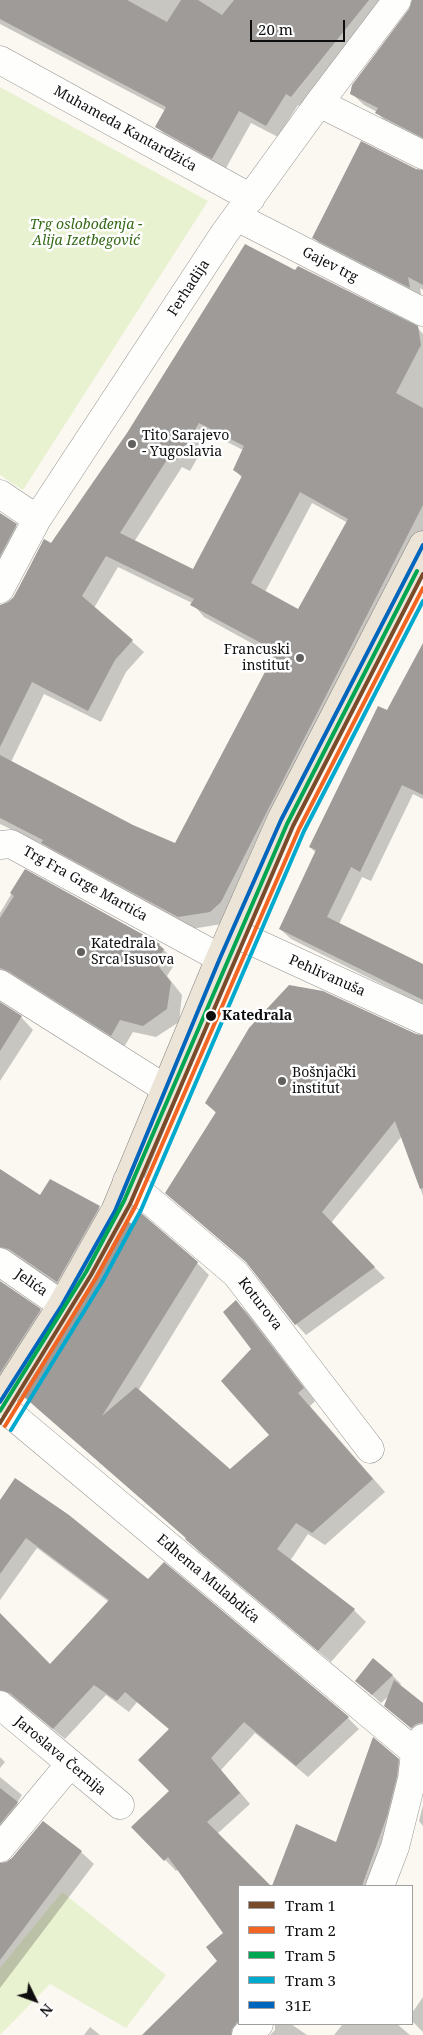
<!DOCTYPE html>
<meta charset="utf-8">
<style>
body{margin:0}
#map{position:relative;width:423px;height:2035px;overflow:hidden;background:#fbf8f2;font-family:"Noto Serif",serif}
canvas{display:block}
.legend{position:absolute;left:238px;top:1885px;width:175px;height:140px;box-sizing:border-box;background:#fff;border:1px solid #9f9f9f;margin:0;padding:6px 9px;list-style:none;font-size:15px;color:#0e0e0e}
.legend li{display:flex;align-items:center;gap:10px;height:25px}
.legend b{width:25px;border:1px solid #9f9f9f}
.north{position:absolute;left:10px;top:1975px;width:50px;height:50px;-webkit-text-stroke:4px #fff;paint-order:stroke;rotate:132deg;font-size:14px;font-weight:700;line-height:20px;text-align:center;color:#0e0e0e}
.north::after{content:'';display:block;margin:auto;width:18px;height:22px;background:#0e0e0e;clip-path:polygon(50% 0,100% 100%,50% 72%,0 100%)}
.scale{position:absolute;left:250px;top:20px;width:95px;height:22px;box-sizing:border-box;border:2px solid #0e0e0e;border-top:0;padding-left:6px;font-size:15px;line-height:18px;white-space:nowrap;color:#0e0e0e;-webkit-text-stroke:4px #fff;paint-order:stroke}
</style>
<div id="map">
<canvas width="423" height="2035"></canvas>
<ul class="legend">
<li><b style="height:6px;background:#7a4b2a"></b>Tram 1</li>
<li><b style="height:6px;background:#f26522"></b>Tram 2</li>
<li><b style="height:6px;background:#00a651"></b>Tram 5</li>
<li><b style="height:6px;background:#00a9ce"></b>Tram 3</li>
<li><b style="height:6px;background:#0065bd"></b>31E</li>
</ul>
<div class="north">N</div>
<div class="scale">20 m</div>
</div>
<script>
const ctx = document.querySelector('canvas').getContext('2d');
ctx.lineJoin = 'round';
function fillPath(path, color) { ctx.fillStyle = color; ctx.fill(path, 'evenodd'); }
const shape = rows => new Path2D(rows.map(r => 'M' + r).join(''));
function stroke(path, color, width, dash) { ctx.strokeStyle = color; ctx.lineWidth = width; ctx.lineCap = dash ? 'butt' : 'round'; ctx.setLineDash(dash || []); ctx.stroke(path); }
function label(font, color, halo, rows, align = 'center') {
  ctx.font = font + ' "Noto Serif",serif'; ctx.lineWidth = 5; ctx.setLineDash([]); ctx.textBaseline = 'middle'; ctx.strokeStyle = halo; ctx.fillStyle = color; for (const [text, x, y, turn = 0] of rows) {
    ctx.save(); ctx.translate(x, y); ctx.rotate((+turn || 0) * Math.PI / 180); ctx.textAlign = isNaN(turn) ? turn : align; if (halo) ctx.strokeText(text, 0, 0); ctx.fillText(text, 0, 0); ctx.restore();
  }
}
const green = shape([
 [0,87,208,201,23,490,0,475],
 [62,1892,166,1975,126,2028,50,1984,0,2035,0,1968]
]);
const shadow = shape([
 [0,0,400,0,304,109,298,105,278,137,251,123,225,170,169,139,157,127,166,111,0,24],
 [414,0,423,0,423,143,388,125,377,112,364,105,351,93,411,10],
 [416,170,423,172,423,290,420,288,422,299,325,249,313,237],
 [296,272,417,327,423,334,423,540,222,924,191,929,55,854,46,846,0,824,0,626,11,601,45,541,51,544],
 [211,434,243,450,235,470,242,478,193,571,134,542,182,467,190,471],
 [312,503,348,523,299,610,265,592],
 [118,567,192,603,204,617,275,656,176,845,133,826,11,762,44,694,101,722,126,672,144,652,94,608],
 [0,516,13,523,25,535,0,579],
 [423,659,423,799,413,794,371,881,362,877,339,924,423,966,423,1005,291,939,280,929,316,853,310,847,388,712],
 [25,871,159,945,176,962,167,976,182,995,179,1022,156,1037,133,1032,124,1047,0,987,0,913],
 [0,1004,21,1017,33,1030,0,1081],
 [417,1036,423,1036,423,1196,402,1136,331,1223,385,1278,306,1335,296,1324,216,1113,206,1103],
 [0,1171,40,1196,99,1208,111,1220,69,1294,0,1265],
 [197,1263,209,1275,138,1391,230,1470,270,1435,253,1350,236,1302,249,1314,315,1401,310,1406,385,1492,325,1545,308,1534,290,1561,354,1610,366,1622,331,1662,199,1552,187,1539,37,1408],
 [0,1282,40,1310,52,1322,0,1400],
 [0,1502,148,1580,348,1718,359,1729,308,1777,255,1733,221,1770,250,1804,217,1834,269,1886,239,1886,239,2024,246,2035,143,2035,219,1962,225,1933,178,1869,176,1871,142,1836,171,1791,170,1730,137,1702,129,1712,106,1695,65,1739,22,1704,11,1701,0,1694,0,1617,50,1665,109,1602,37,1548,0,1600],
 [373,1660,393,1676,401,1684,399,1686,423,1704,423,1739,386,1706,390,1695,381,1703,356,1681],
 [0,1757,5,1762,0,1768],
 [398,1760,409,1771,377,1886,273,1886,296,1826,337,1844],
 [0,1777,22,1795,17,1803,28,1814,0,1843],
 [423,1805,423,1826,419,1821],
 [43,1823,81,1852,94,1864,0,1988,0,1864,5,1864,12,1859],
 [423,1997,423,2032,412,2021,412,2013],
 [275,2024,291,2024,307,2035,270,2035,275,2030],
 [343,2024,397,2024,410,2035,334,2035],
 [90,2027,100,2035,84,2035]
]);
const building = shape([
 [0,0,127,0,167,22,181,0,198,0,222,15,234,0,369,0,291,97,286,94,266,126,239,111,212,159,155,127,166,107,0,19],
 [412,0,423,0,423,138,375,113,378,108,350,94,352,85,409,9],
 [361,141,416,169,423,170,423,285,408,277,410,288,312,238],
 [245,244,295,270,298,266,418,326,421,345,396,393,423,408,423,505,221,902,210,912,178,917,41,843,43,840,0,818,0,755,133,825,175,843,276,651,190,605,194,599,106,556,82,596,133,640,115,660,88,711,32,682,0,747,0,605,8,602,14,597,44,539,51,543,127,433],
 [199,423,244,446,233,470,242,476,193,569,120,533,170,455,177,460],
 [300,492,348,519,298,609,251,583],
 [0,513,17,524,0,556],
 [423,643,423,795,402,785,360,872,351,867,327,917,423,964,423,1000,279,929,316,850,309,847,378,706,387,710],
 [25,869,160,944,159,945,164,949,156,963,171,982,167,1009,143,1026,120,1020,111,1036,8,971,0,968,0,918,14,896,10,893],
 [289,985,323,991,416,1034,423,1035,423,1188,420,1189,395,1121,322,1212,375,1267,295,1325,246,1262,165,1193,216,1112,205,1103,249,1028],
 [0,1002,22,1016,0,1051],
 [0,1169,40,1195,50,1179,100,1206,57,1282,9,1249,0,1247],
 [141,1213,198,1262,102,1416,136,1387,230,1469,269,1435,221,1381,251,1349,223,1312,236,1300,304,1388,298,1393,373,1479,312,1533,296,1523,277,1549,355,1609,318,1651,185,1539,186,1538,23,1396,76,1313,127,1221,134,1225],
 [0,1281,41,1309,0,1373],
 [15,1478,69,1515,148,1579,164,1562,349,1717,296,1766,244,1722,211,1758,240,1793,207,1822,271,1886,239,1886,239,2020,232,2029,231,2035,142,2035,217,1961,206,1947,223,1933,168,1857,164,1861,131,1827,169,1791,138,1760,169,1729,125,1692,117,1701,94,1685,53,1729,10,1693,0,1690,0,1613,50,1664,109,1600,26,1538,0,1574,0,1500],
 [373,1658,393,1675,372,1695,355,1681],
 [394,1680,423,1703,423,1722,416,1724,411,1728,384,1706],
 [373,1737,399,1759,397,1776,387,1816,362,1886,272,1886,296,1824,336,1842],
 [0,1788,18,1802,0,1824],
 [43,1821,82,1851,0,1960,0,1863,6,1862,12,1858]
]);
const minor = shape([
 [0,60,251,198],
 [319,103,423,155],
 [237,217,423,312],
 [0,494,37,519],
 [0,589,37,519,224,234,319,103,397,0],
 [0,845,11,844,220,958],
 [232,932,423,1020],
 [0,984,166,1089],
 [127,1181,236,1274,370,1449],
 [0,1262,62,1305],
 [0,1405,415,1752],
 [0,1705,120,1805],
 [0,1848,70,1764],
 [380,1886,395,1847,412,1779,415,1752,423,1738],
 [246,2035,259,2024]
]);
const major = shape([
 [0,1402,62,1305,115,1211,220,958,281,820,423,545]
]);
const bus1 = shape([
 [0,1402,62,1305,115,1211,220,958,281,820,423,545]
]);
const tram1 = shape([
 [0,1423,91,1275,130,1204,293,826,423,574]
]);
const tram2 = shape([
 [5,1426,96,1278,135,1207,299,829,423,588]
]);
const tram3 = shape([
 [0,1411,86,1272,124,1201,287,824,417,571]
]);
const tram4 = shape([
 [11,1430,102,1282,141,1210,304,831,423,601]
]);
const markers = [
 [132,444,5,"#61605e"],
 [300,658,5,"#61605e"],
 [81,952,5,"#61605e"],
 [211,1016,6,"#0e0e0e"],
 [282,1081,5,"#61605e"]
];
const streetNames = [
 ["Muhameda Kantardžića",125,129,29],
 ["Gajev trg",330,265,27],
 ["Ferhadija",189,288,-57],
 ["Trg Fra Grge Martića",85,884,29],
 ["Pehlivanuša",327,976,24],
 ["Jelića",31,1283,35],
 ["Koturova",260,1304,52],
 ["Edhema Mulabdića",208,1579,40],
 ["Jaroslava Černija",60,1756,40]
];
const parkNames = [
 ["Trg oslobođenja -",86,225],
 ["Alija Izetbegović",86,241]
];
const poiNames = [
 ["Tito Sarajevo",142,436],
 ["- Yugoslavia",142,452],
 ["Francuski",290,650,"right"],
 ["institut",290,666,"right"],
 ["Katedrala",91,944],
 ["Srca Isusova",91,960],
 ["Bošnjački",292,1073],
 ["institut",292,1089]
];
const stopNames = [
 ["Katedrala",222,1016]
];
fillPath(green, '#e9f2d0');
fillPath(shadow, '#0003');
fillPath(building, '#9e9b98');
stroke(minor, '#959391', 29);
stroke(major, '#82817e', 29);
stroke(minor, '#fefefd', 28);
stroke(major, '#ede4d8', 28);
stroke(bus1, '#0065bd', 4);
stroke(tram1, '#7a4b2a', 4);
stroke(tram2, '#f26522', 4);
stroke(tram3, '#00a651', 4);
stroke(tram4, '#00a9ce', 4);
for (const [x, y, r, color] of markers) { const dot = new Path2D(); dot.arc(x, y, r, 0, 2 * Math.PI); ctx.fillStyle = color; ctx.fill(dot); stroke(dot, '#fff', 2); }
label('14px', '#0e0e0e', '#fff', streetNames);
label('italic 14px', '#356a19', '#fff', parkNames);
label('14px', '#0e0e0e', '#fff', poiNames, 'left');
label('bold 14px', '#0e0e0e', '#fff', stopNames, 'left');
</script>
